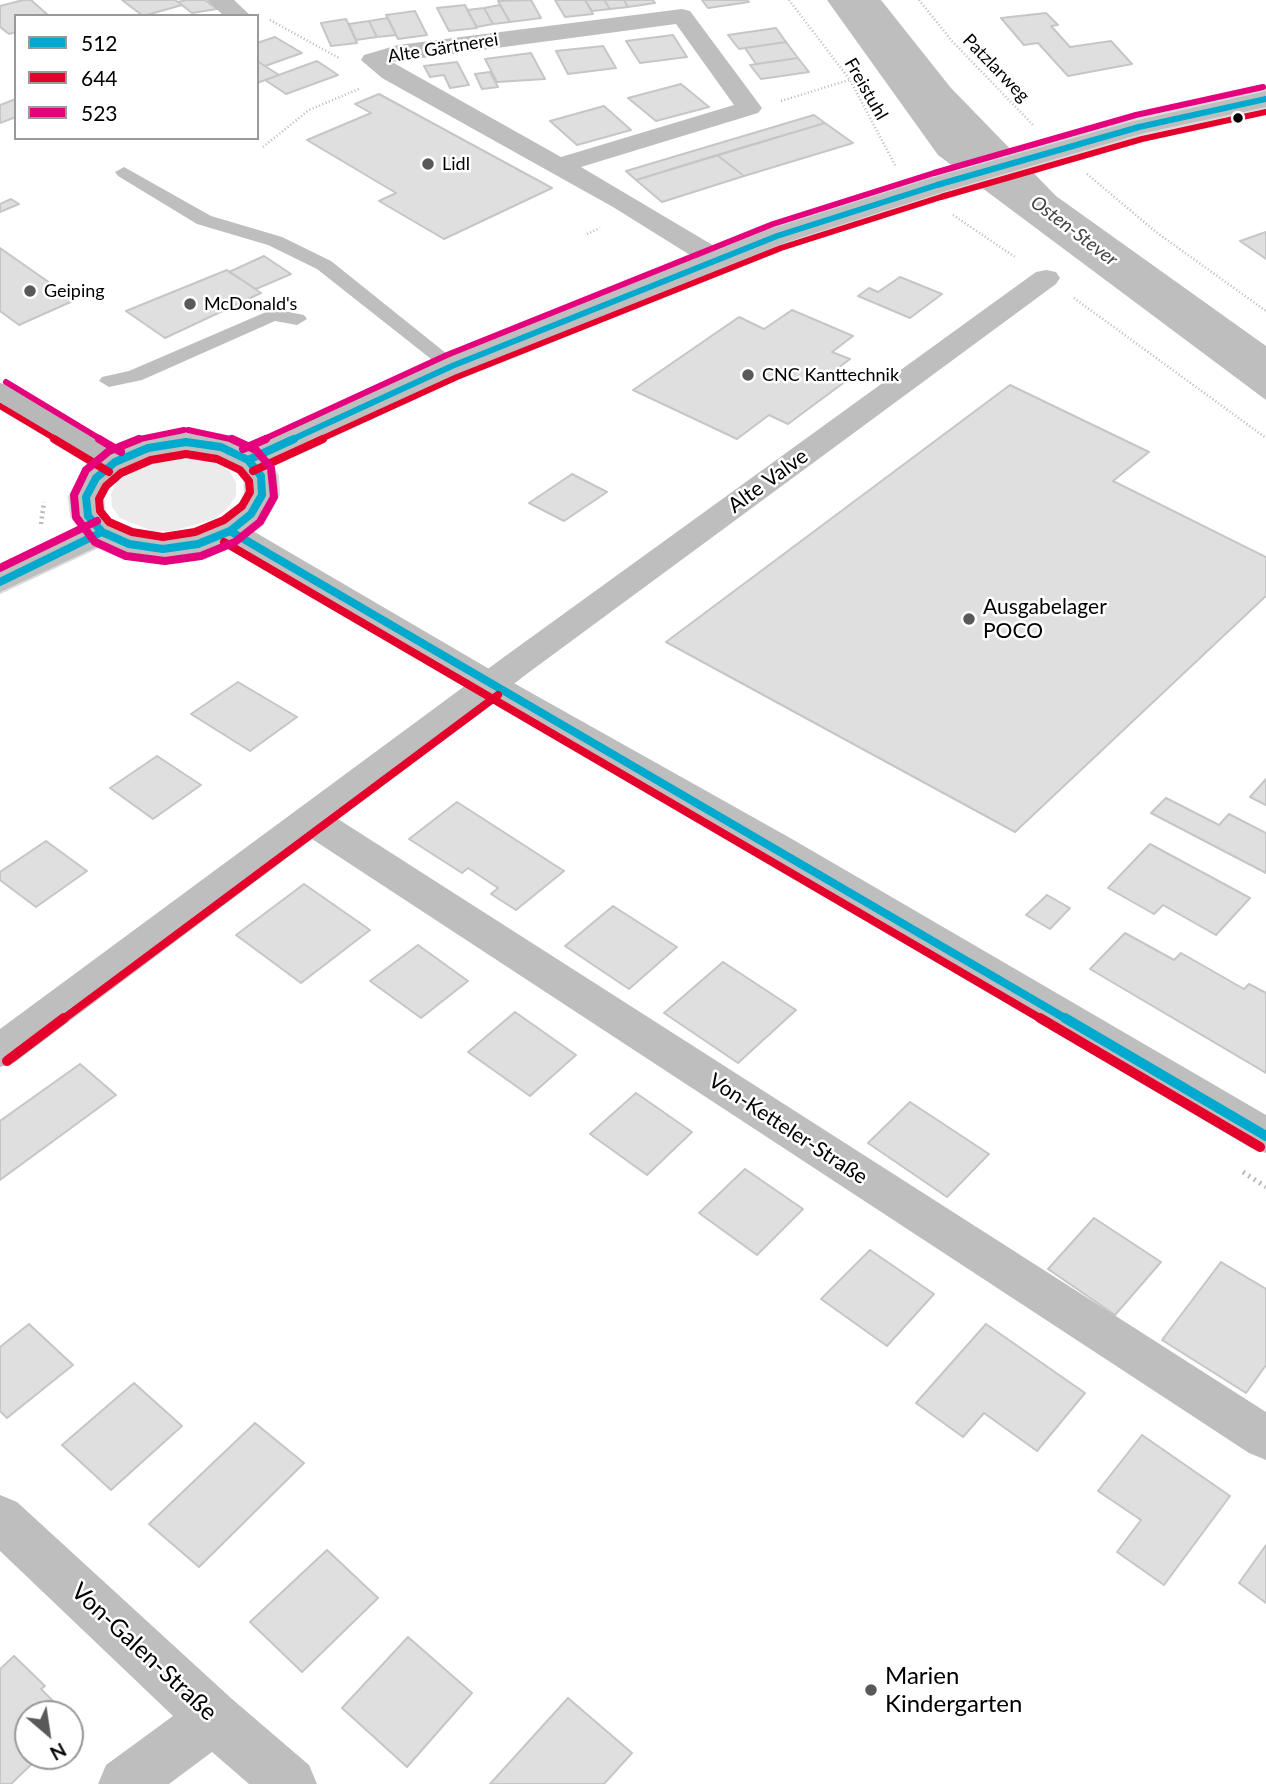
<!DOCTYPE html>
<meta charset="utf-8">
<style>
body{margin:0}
#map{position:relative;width:1266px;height:1784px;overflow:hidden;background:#fff;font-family:Lato,sans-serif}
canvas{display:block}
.legend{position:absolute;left:14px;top:14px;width:245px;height:126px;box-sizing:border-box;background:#fff;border:2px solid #999;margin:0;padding:9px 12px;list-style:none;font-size:21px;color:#000}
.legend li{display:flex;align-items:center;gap:14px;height:35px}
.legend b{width:35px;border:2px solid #999}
.north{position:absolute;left:14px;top:1700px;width:70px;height:70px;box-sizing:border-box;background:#fff;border:2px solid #999;border-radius:50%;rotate:151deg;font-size:19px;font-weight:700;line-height:28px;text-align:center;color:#000}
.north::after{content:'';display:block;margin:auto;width:24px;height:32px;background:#595959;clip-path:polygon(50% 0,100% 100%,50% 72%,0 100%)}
</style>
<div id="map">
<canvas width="1266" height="1784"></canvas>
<ul class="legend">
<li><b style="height:9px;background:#00a9ce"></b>512</li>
<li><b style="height:9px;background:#e4002b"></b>644</li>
<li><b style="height:9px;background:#e5007d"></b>523</li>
</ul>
<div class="north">N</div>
</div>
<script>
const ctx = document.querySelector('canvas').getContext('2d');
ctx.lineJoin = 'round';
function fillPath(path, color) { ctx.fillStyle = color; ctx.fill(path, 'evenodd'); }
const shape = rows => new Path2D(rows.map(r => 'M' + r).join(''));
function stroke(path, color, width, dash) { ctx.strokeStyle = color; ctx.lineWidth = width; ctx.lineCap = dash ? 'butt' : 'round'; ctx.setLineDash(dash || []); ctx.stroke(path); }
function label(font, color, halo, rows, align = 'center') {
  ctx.font = font + ' Lato,sans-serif'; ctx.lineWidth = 5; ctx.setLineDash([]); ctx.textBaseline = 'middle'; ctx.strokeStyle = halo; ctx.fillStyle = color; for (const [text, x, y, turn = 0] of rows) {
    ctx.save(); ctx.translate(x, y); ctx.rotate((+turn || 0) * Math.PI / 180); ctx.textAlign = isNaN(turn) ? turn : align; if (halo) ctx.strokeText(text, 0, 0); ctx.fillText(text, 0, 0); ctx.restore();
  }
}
const green = shape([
 [183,456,218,463,230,472,236,483,236,496,228,508,214,519,174,531,152,531,120,518,112,507,111,494,117,482,144,463]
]);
const water = shape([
 [827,0,881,0,951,88,1056,196,1266,346,1266,400,938,155]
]);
const building = shape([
 [23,0,31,0,49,16,16,16,16,32,9,34,0,27,0,6,23,0],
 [122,0,175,0,182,5,143,16,122,0],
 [186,0,205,0,217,9,192,13,178,2,186,0],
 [531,0,541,18,510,22,498,1,531,0],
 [555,0,585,0,593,14,565,17,555,0],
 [585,0,604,0,610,9,592,11,585,0],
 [604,0,624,0,628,7,610,9,604,0],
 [624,0,653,0,655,3,628,7,624,0],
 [702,0,747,0,749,2,708,8,702,0],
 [465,5,477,28,449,31,437,8,465,5],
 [500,5,510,22,493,24,484,8,500,5],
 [484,8,493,24,477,27,467,10,484,8],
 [415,11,427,35,398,39,386,15,415,11],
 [1046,13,1058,25,1051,26,1070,47,1111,41,1132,64,1068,76,1038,43,1024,45,1001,18,1046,13],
 [388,18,396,35,377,37,369,21,388,18],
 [346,19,357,43,331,46,321,23,346,19],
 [369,21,377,37,356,40,349,24,369,21],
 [776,28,786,42,739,49,728,35,776,28],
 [673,35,687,57,640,63,626,41,673,35],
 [275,37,302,53,265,66,257,61,257,43,275,37],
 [786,42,798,58,756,64,745,48,786,42],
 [603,46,616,68,568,74,556,51,603,46],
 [531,53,545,79,497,82,485,59,531,53],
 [798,58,809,72,761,79,750,65,798,58],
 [257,61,265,66,279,75,257,83,257,61],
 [317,61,338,75,286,94,265,80,317,61],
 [457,62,469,85,450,88,444,75,430,77,424,66,457,62],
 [490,72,498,87,482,89,475,74,490,72],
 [681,84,709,107,656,121,628,98,681,84],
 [379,94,552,188,444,239,379,201,396,193,307,140,371,113,355,104,379,94],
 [16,99,16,117,0,123,0,105,16,99],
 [604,106,631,130,577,145,550,121,604,106],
 [814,115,825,123,636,180,626,171,814,115],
 [825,123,853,143,744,176,717,155,825,123],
 [717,155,744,176,662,202,636,180,717,155],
 [11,199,19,204,0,212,0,204,11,199],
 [1266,232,1266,259,1240,241,1266,232],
 [0,248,50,283,75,300,19,325,0,311,0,248],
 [264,256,291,274,256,289,229,272,264,256],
 [227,270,261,293,165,338,126,311,227,270],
 [900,277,942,294,910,318,858,296,869,288,878,292,900,277],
 [792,310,853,336,832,352,850,359,834,371,850,378,788,424,769,415,737,439,633,390,739,317,764,329,792,310],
 [1010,385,1149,452,1113,481,1266,557,1266,596,1015,832,666,642,1010,385],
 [572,474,607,492,564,521,529,503,572,474],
 [238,682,297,717,250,751,191,714,238,682],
 [157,756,201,785,153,819,110,788,157,756],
 [1266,779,1266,805,1250,797,1266,779],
 [1166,798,1219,825,1229,814,1266,833,1266,873,1151,813,1166,798],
 [457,802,564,871,516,910,491,894,498,888,468,868,462,873,409,839,457,802],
 [46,841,87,871,36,907,0,880,0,872,46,841],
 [1150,844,1250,898,1216,935,1163,905,1154,914,1108,888,1150,844],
 [304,884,370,930,301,983,236,935,304,884],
 [1047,895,1070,908,1050,929,1026,915,1047,895],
 [613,906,677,947,629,989,565,946,613,906],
 [1125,933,1174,960,1181,953,1244,989,1249,984,1266,993,1266,1073,1090,969,1125,933],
 [418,945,468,981,421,1018,370,981,418,945],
 [723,962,796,1010,738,1063,664,1013,723,962],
 [515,1012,576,1055,530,1096,468,1052,515,1012],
 [80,1064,116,1095,0,1180,0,1121,80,1064],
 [636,1093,692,1132,647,1175,590,1134,636,1093],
 [910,1102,989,1154,947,1197,868,1143,910,1102],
 [745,1169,803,1209,757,1255,699,1213,745,1169],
 [1094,1218,1161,1262,1115,1315,1048,1269,1094,1218],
 [870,1250,934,1294,887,1346,821,1299,870,1250],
 [1221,1262,1266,1289,1266,1365,1246,1393,1162,1340,1221,1262],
 [29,1324,73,1365,7,1418,0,1411,0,1347,29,1324],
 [986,1324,1085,1393,1037,1451,984,1413,963,1437,916,1403,986,1324],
 [134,1383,182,1426,111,1490,62,1445,134,1383],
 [255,1423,304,1463,199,1567,149,1524,255,1423],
 [1142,1435,1230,1496,1164,1585,1117,1552,1141,1520,1098,1491,1142,1435],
 [1266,1545,1266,1603,1239,1583,1266,1545],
 [327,1550,378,1598,302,1672,250,1622,327,1550],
 [408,1637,472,1693,407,1767,342,1708,408,1637],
 [14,1656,45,1686,41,1689,66,1714,28,1714,28,1756,40,1756,11,1784,0,1784,0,1669,14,1656],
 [568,1698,632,1753,604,1784,490,1784,568,1698]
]);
const pathFar2 = shape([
 [789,0,850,80,896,167],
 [919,0,952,41,1034,126],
 [270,20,339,58],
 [781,101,849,80],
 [263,147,309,110,361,88],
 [1087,174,1156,232,1266,311],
 [953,215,1015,257],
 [587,234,600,228],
 [1074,298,1266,438]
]);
const pathFar1 = shape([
 [41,524,44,502]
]);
const path = shape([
 [1243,1172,1266,1187]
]);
const service = shape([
 [124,167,211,216,282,237,331,261,462,366,459,370,445,370,317,269,268,245,197,224,118,176,115,172,124,167],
 [273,309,304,315,307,319,297,325,275,321,142,380,109,387,99,381,102,377,129,371,273,309]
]);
const minor = shape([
 [207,0,234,0,251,16,224,16,207,0],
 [682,9,690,11,762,108,758,113,581,167,726,253,730,259,726,265,716,267,706,265,613,207,382,78,361,60,364,55,398,45,682,9],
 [676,24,734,105,561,157,392,62,676,24],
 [1046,270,1056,272,1060,278,1056,284,528,673,338,819,1266,1412,1266,1460,1249,1453,312,839,15,1062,0,1067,0,1029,504,657,1036,272,1046,270],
 [0,1495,17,1502,232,1699,309,1765,317,1784,249,1784,212,1752,169,1784,98,1784,106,1765,173,1716,0,1551,0,1495]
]);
const tertiary = shape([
 [230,521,241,524,503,677,792,839,1266,1115,1266,1153,1251,1148,219,538,214,531,219,524,230,521]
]);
const secondary = shape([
 [0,383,11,386,126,455,131,462,126,469,115,471,104,469,0,405,0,383]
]);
const primary = shape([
 [1266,91,1266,107,1144,133,946,191,787,242,462,372,267,463,277,476,278,495,267,514,241,538,210,551,163,559,129,554,103,544,0,592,0,569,82,529,72,516,70,497,85,471,104,455,137,441,186,433,232,440,248,448,442,360,767,230,928,179,1130,122,1266,91],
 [186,451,213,455,237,467,245,477,246,495,238,508,219,524,192,535,163,539,136,535,113,525,104,514,102,497,109,483,126,469,155,456,186,451]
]);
const bus1Far2 = shape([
 [291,440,452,366,777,236,937,185,1139,127,1266,99]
]);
const bus1Far1 = shape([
 [186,442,221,447,248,460,261,476,262,495,251,514,230,531,198,544,163,549,129,544,102,532,88,516,86,497,96,478,115,462,148,448,186,442],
 [248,460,294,439],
 [230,531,1068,1020],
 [0,582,102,532]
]);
const bus1 = shape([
 [1065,1018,1266,1136]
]);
const bus2Far2 = shape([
 [0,406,57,440],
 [319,440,457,377,781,248,941,197,1142,139,1266,112]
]);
const bus2Far1 = shape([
 [54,439,109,472],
 [186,454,217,459,240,470,249,481,250,492,242,506,224,520,195,532,163,537,132,532,109,522,100,511,99,499,106,486,121,473,151,460,186,454],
 [253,471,323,439],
 [224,542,1043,1020],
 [62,1020,498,695]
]);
const bus2 = shape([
 [1040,1018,1260,1147],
 [7,1061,64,1018]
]);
const bus3Far1 = shape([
 [6,382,102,440],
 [188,430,235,440],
 [135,440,184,430],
 [262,440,447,355,773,224,934,173,1136,115,1263,87]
]);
const bus3 = shape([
 [99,439,121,452],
 [139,439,109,451,86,470,74,495,76,517,95,542,126,556,165,561,201,556,235,542,260,522,274,497,271,468,256,450,232,439],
 [243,449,266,439],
 [0,568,97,521]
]);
const markers = [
 [1238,118,6,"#000"],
 [428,164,7,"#595959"],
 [30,291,7,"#595959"],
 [190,304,7,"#595959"],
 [748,375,7,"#595959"],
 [969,619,7,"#595959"],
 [871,1690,7,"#595959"]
];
const farStreetnames = [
 ["Alte Gärtnerei",443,48,-9],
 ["Patzlarweg",996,68,46],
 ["Freistuhl",866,89,60]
];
const farPoinames = [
 ["Lidl",442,164],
 ["Geiping",44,291],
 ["McDonald's",204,304],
 ["CNC Kanttechnik",762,375]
];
const farWaternames = [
 ["Osten-Stever",1074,231,37]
];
const streetNames = [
 ["Alte Valve",768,481,-36],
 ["Von-Ketteler-Straße",788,1129,33]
];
const poiNames = [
 ["Ausgabelager",983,607],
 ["POCO",983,631]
];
const nearStreetnames = [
 ["Von-Galen-Straße",144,1652,43]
];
const nearPoinames = [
 ["Marien",885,1676],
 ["Kindergarten",885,1704]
];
fillPath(green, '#ebebeb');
fillPath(water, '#bebebe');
fillPath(building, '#dfdfdf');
stroke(building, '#c6c6c6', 2);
stroke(primary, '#dbdbdb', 4);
stroke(pathFar2, '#b9b9b9', 2.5, [1, 2.5]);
stroke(pathFar1, '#b9b9b9', 4.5, [2, 3.5]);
stroke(path, '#b9b9b9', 5, [2, 4.5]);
fillPath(service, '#bebebe');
fillPath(minor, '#bebebe');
fillPath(tertiary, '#bebebe');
fillPath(secondary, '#b8b8b8');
fillPath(primary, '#bebebe');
stroke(bus1Far2, '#00a9ce', 6);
stroke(bus1Far1, '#00a9ce', 8);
stroke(bus1, '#00a9ce', 10);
stroke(bus2Far2, '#e4002b', 6);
stroke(bus2Far1, '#e4002b', 8);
stroke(bus2, '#e4002b', 10);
stroke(bus3Far1, '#e5007d', 6);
stroke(bus3, '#e5007d', 8);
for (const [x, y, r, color] of markers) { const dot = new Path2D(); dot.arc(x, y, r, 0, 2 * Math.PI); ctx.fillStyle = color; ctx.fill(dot); stroke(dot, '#fff', 2.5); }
label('18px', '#000', '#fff', farStreetnames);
label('18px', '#000', '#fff', farPoinames, 'left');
label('italic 19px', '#434343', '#fff', farWaternames);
label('21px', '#000', '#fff', streetNames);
label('21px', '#000', '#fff', poiNames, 'left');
label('24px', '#000', '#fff', nearStreetnames);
label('24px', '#000', '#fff', nearPoinames, 'left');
</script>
